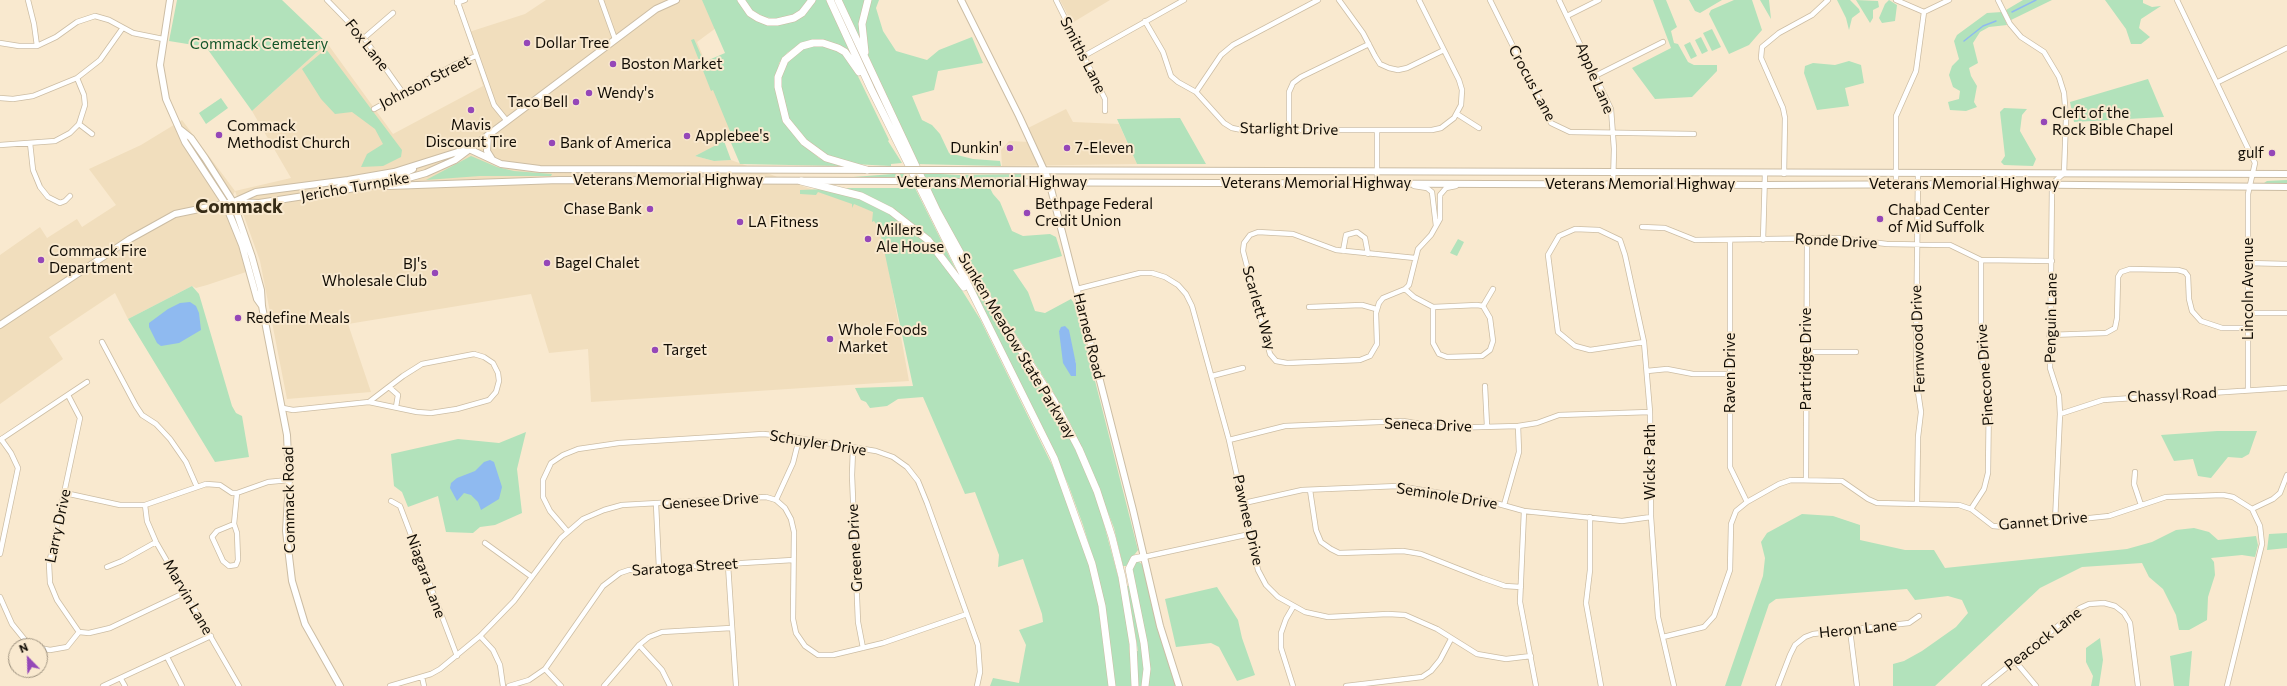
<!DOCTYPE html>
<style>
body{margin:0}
#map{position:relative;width:2287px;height:686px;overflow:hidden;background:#f9e9cf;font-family:Commissioner,sans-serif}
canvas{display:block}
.north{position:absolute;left:8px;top:638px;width:40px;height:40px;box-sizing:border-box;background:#f9e9cf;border:1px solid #9d917e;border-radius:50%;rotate:337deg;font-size:11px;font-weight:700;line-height:16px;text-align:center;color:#120d05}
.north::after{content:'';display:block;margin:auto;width:14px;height:18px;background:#9547b8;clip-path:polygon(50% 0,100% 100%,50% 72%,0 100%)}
</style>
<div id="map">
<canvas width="2287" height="686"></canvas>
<div class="north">N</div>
</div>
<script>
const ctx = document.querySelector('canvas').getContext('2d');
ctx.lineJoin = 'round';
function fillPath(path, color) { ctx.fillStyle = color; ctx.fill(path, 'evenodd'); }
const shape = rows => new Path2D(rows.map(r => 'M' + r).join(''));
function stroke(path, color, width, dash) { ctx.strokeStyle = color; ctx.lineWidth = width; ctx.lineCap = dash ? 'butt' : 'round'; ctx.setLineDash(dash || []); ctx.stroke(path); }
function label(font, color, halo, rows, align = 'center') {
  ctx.font = font + ' Commissioner,sans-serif'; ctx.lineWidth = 4; ctx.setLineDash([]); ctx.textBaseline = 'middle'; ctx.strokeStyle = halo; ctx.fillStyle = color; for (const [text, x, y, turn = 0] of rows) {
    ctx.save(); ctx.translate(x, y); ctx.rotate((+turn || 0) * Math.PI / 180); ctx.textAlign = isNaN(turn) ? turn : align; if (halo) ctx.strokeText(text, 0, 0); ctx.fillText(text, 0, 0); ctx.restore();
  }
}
const built = shape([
 [546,0,709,0,720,25,697,42,736,136,695,156,714,161,731,160,805,187,878,210,909,381,591,402,588,349,549,353,531,294,348,324,371,392,287,399,260,261,235,191,227,207,246,272,207,285,196,288,192,286,128,319,115,293,49,337,63,359,0,404,0,255,40,227,47,238,77,219,82,227,116,205,89,169,141,145,182,120,235,191,291,178,252,111,327,43,393,134,483,86,466,33,525,14],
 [1060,0,1110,0,1072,23],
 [1066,109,1073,122,1119,124,1137,164,1002,166,1001,150,1009,141,1030,142,1024,130]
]);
const green = shape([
 [177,0,282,0,327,43,252,111,206,47,169,41],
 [702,0,738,0,753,18,791,22,813,0,827,0,854,61,841,47,798,45,787,53,779,63,776,87,782,116,797,139,819,158,840,166,740,164,729,138,732,136,713,90,711,91,691,40,694,39,704,62,725,53],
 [743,0,809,0,800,11,783,20,764,17,750,9],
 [840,0,867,0,861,44],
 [871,0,879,0,876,8,883,31,896,51,927,60,939,50,972,37,983,63,938,71,934,90,912,96,922,120,932,125,940,134,949,153,973,159,1000,161,1001,166,915,164,867,53,865,20],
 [1653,0,1666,0,1677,27,1671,31,1674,43,1678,44,1688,62,1694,65,1717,65,1717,71,1692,97,1655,99,1632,68,1671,48],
 [1689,0,1722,0,1700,13,1695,11],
 [1734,0,1752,0,1762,30,1749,45,1729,54,1709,14,1711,10],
 [1760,0,1769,0,1771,19],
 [1837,0,1850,0,1859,9,1860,12,1852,18,1849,30,1846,18],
 [1856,0,1878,1,1879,7,1873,10,1873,18,1870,23],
 [1889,0,1897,5,1895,21,1882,23,1879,18,1885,4],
 [2023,0,2052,0,2011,20,2006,10],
 [2105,0,2143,0,2143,3,2152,7,2161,6,2141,19,2139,28,2150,37,2141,44,2131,44,2126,29],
 [2002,12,2007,25,1989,27,1980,32,1973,43,1978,63,1969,68,1971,76,1977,86,1974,102,1977,107,1966,111,1950,110,1948,102,1959,99,1960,91,1953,87,1949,75,1952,66,1959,59,1954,41,1957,35,1987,13],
 [1712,29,1721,47,1712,51,1703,33],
 [1701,37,1708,51,1702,54,1695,40],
 [1690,42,1697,56,1691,59,1684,45],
 [817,45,831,46,843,54,853,66,889,140,888,141,902,163,891,164,891,166,853,164,817,151,791,123,784,106,780,88,781,73,786,62,805,47],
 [326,49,402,150,401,157,383,166,361,167,367,154,383,144,375,129,352,112,335,114,321,99,302,69],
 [1849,61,1861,65,1864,83,1845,88,1849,106,1817,110,1804,73,1805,66,1813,63,1835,65],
 [2148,79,2164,117,2074,122,2070,102],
 [221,98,228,108,206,124,199,113],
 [2004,108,2027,109,2022,115,2020,131,2036,159,2033,166,2004,165,2001,162,2005,156,2000,112],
 [1180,118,1206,164,1137,164,1117,119],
 [724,141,731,160,714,161,695,156],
 [471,156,497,167,514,171,552,174,551,176,480,176,426,180],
 [906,173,908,179,853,177],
 [922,173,959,175,1022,174,1022,177,924,179],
 [2287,180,2287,185,2264,183,2267,181],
 [846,188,915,188,960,278,945,256,917,227,894,210],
 [929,188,990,188,993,194,1000,202,1012,231,1023,236,1050,234,1056,237,1062,256,1013,270,1028,292,1035,311,1045,313,1071,299,1076,306,1138,550,1126,566,1123,566,1114,528,1099,489,1070,423,1052,390,963,253],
 [1062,327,1065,327,1076,364,1059,331],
 [825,189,856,196,892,214,929,244,953,276,980,319,1053,467,1073,515,1091,572,1098,603,1109,686,990,686,993,678,1019,683,1026,645,1019,630,1043,622,1042,614,1023,559,998,567,999,555,975,492,965,494,923,397,898,399,887,406,870,408,866,402,861,400,855,388,913,386,883,245,879,228,874,221,872,222,873,212,854,204,852,208,852,204,818,192,816,195,800,194,800,190],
 [1458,239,1464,242,1457,256,1450,253],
 [951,243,1049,398,1082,463,1098,502,1121,588,1128,630,1132,686,1114,686,1098,574,1083,525,1068,484,1043,430],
 [192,286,199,294,232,406,236,413,242,416,249,457,215,462,128,319],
 [2217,431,2257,431,2249,454,2242,458,2228,457,2211,478,2198,476,2193,459,2174,461,2161,435],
 [526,432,517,469,522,513,495,525,480,527,473,533,446,532,438,496,408,507,402,492,394,486,391,454,458,439,499,443],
 [1802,514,1833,516,1860,525,1860,540,1905,550,1934,550,1945,568,2127,549,2152,542,2176,530,2194,528,2209,532,2218,540,2256,536,2258,545,2255,557,2242,555,2211,558,2214,562,2215,575,2208,597,2207,620,2189,630,2179,630,2176,615,2163,589,2149,577,2142,563,2082,567,2040,588,1935,686,1893,686,1893,664,1904,661,1922,651,1956,627,1968,613,1962,600,1948,596,1915,600,1907,589,1776,599,1769,604,1741,686,1725,686,1763,576,1765,558,1761,542,1767,533],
 [2287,533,2287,548,2267,550,2269,534],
 [1138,561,1143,565,1176,686,1147,686,1132,570,1136,562],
 [1127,586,1129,586,1144,658,1143,686,1138,686,1136,651,1138,651],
 [1217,587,1238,620,1242,638,1255,675,1237,681,1219,647,1211,643,1176,647,1165,599],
 [2100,638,2103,660,2099,686,2091,686,2093,676,2086,662,2086,648],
 [2192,651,2189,686,2174,686,2170,656]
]);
const water = shape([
 [190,302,196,306,199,313,201,330,179,343,161,346,157,343,149,327,149,323,168,309,180,303],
 [1065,326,1069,330,1076,364,1076,376,1071,376,1063,363,1059,331,1061,327],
 [490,460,494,462,502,487,499,499,481,510,478,502,471,495,464,493,457,501,450,488,451,483,457,478,475,471,484,462]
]);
const stream = shape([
 [2012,12,2036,0],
 [1964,41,1983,26,1996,21]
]);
const minor = shape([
 [28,0,34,24,37,46],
 [327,0,364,38,403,93],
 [457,0,494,105,507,121],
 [601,0,615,39],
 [1056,0,1105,99,1105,111],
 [1339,0,1363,33,1375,56,1380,64,1389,68,1398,70,1407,68,1444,50],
 [1490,0,1551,123,1570,132,1694,134],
 [1559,0,1611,109,1614,149,1613,184],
 [1896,0,1924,12,1949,0],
 [1998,0,2010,24,2021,37,2044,52,2059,77,2064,93,2066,118,2064,173,2052,184,2050,368,2059,396,2060,414,2055,522],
 [2177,0,2255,163,2248,194,2248,390],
 [457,3,465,0],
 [1567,16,1599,0],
 [1145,21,1163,52,1171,76,1178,82,1196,92,1224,123,1232,128,1242,130,1432,130,1441,128,1454,118,1461,105,1462,90,1459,80,1419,0],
 [364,38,393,13],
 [0,43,19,46,37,46,56,37,77,22,95,16,109,20,133,33,163,39],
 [1084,56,1184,0],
 [1597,75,1663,42],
 [2218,82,2287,48],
 [1196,92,1221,55,1233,45,1318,0],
 [0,98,13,99,33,96,77,78,100,60,122,29],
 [374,109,456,64,476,56],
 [1457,114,1479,128],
 [79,124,92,134],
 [1289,130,1289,92,1293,83,1301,77,1369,44],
 [1377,131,1377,184],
 [30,143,33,170,40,187,48,197,60,203,65,201,70,196],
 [0,145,55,141,70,133,79,124,85,105,84,95,77,78],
 [1784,174,1785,118,1783,108,1761,58,1762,47,1779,33,1812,15,1828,0],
 [1896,184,1896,116,1916,71,1924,12],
 [1414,186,1427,188,1432,192,1436,226],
 [1642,227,1665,228,1695,240,1838,238,1887,244,1950,245,1981,260,2052,261],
 [1730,240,1730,467,1747,502],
 [1763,240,1765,173],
 [1343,251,1346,235,1357,232,1365,238,1368,254],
 [1415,258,1336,250,1293,234,1258,232,1250,235,1244,243,1243,251,1270,354,1276,361,1287,363,1360,360,1370,356,1377,344,1376,313,1379,303,1383,298,1405,289,1409,285,1418,249,1431,235,1440,219,1440,195,1446,188,1456,186],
 [2248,263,2287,264],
 [1077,289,1140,273,1152,273,1165,277,1178,285,1186,294,1192,306,1229,440,1258,570,1266,585,1278,597,1305,612,1328,617,1388,614,1405,615,1437,629,1477,654,1506,659,1531,656],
 [1405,289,1414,297,1433,307,1477,305,1483,306,1490,318,1493,341,1490,350,1482,356,1447,357,1439,354,1433,343,1433,307],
 [1483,306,1493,289],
 [1309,307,1362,305,1376,309],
 [2248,313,2287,313],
 [2049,335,2106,333,2115,328,2117,318,2118,277,2121,272,2130,269,2178,270,2185,272,2188,276,2189,299,2192,311,2201,321,2222,328,2248,328],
 [102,342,136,406,142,415,156,424,170,439,186,462,197,487],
 [1644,342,1590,350,1575,346,1558,332,1548,255,1559,236,1575,229,1599,230,1620,240,1625,255,1644,342,1650,412,1651,517,1658,617,1674,686],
 [1806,352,1856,352],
 [474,354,484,357,493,363,498,373,499,381,496,392,489,400,457,409,431,413,417,412,369,402,403,376,422,364,474,354],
 [1647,371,1667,369,1693,374,1730,374],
 [1212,376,1243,368],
 [1485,386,1487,426],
 [389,387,398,395,396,407],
 [68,395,80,418,49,564,50,583,57,600,79,632,89,633,110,628,186,592],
 [283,408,293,410,369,402],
 [2060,414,2103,400,2287,388],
 [0,440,87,382],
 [1229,440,1285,426,1403,421,1445,428,1518,426,1537,423,1559,415,1650,412],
 [853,449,852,475,857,598,858,622,863,648],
 [2135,472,2134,484,2141,505],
 [1806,479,1807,239],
 [1310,490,1316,530,1321,542,1331,549,1339,553,1403,551,1421,554,1482,578,1505,586,1521,587],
 [65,493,120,505,145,505,206,484,220,485,232,493,237,493,268,482,289,480],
 [776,500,793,463,799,439],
 [391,501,400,506,457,656],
 [1244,503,1302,490,1398,486,1488,501,1524,511,1622,521,1651,517],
 [656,504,659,568],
 [1917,504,1918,437,1921,412,1917,385,1916,349,1918,174],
 [145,505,147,521,156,542,239,686],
 [1504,505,1519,452,1518,426],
 [1971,509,1984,489,1988,473,1989,395,1981,353,1981,260],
 [2252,509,2273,499,2280,493,2287,475],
 [1524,511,1520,602,1536,686],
 [1590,517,1590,570,1586,603,1601,686],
 [234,524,237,533,238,560,236,565,229,566,223,561,212,537,217,531,234,524],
 [234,524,237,493],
 [568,532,550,511,543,497,543,480,551,463,563,455,578,449,619,443,763,434,784,436,876,451,893,457,907,467,918,481,927,503,978,645,980,672,977,686],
 [485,543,532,577],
 [0,554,18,468,11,453,1,439],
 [1144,557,1250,534],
 [728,565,736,686],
 [107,567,122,561,156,542],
 [0,597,12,624,25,640,34,646],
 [1850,630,1857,686],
 [480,636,493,650,500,665,503,686],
 [1663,637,1704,627,1714,616,1730,570,1731,524,1736,511,1747,502,1779,484,1791,480,1842,481,1868,499,1877,503,1959,505,1971,509,1993,526,2005,527,2109,516,2166,497,2223,495,2233,497,2252,509,2260,526,2262,544,2227,686],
 [639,645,662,670,670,686],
 [40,648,50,650,67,647,79,632],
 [167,657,182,686],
 [2015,661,2036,686],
 [545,669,561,686],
 [422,677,424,686],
 [121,679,125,686],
 [103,686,211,636],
 [390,686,431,674,440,669,480,636,514,601,561,538,583,519,604,510,622,505,766,497,776,500,785,508,791,519,794,532,793,619,796,633,805,646,818,655,833,655,883,643,967,614],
 [509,686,529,680,545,669,603,586,620,573,629,570,659,568,793,560],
 [604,686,639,645,649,637,662,632,731,628],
 [1293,686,1281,648,1281,633,1286,619,1293,607],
 [1346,686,1422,677,1431,671,1440,660,1451,639],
 [1778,686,1790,655,1795,645,1805,637,1813,634,1909,623,1919,616],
 [1984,686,2080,608,2089,604,2104,603,2115,606,2124,613,2130,623,2138,686]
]);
const major = shape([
 [170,0,160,65,166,99,185,142,225,203,242,245,257,299,262,306],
 [961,0,1019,116,1049,181,1133,510,1160,626,1179,686],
 [181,130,191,138,205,158,233,202,252,257,261,290,262,306,287,435,289,480,286,531,292,581,305,624,340,686],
 [488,135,487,151,492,159],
 [469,149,501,164,540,169,895,170],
 [935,170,2287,174],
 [937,182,1765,185,1978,184,2287,187],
 [389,186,559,180,900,181],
 [356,188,362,184,394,178,413,169],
 [332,191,352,181],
 [236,201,256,192,348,180,394,172,467,149],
 [0,325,130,239,175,214,233,202,259,203,394,182,426,173,455,160,656,9,676,0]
]);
const highway = shape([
 [741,0,750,13,758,18,768,22,777,22,794,18,802,13,812,0],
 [830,0,871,89,1054,458,1092,564,1102,606,1112,686],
 [838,0,937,211,973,276,1054,401,1079,449,1097,491,1112,537,1122,577,1133,644,1135,686],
 [865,52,862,24,868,0],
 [859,72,845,52,838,48,823,43,813,43,802,46,785,60,778,77,778,87,786,120,804,142,826,158,867,170],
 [801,181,861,196,891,211,928,240,964,287],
 [1144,557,1134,559,1129,569,1144,643,1147,669,1145,686]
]);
const majorBridge = shape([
 [895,170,935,170],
 [900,181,937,182]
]);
const markers = [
 [527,43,4,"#9547b8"],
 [613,64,4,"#9547b8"],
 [589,93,4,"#9547b8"],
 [576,102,4,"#9547b8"],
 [471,110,4,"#9547b8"],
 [2044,122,4,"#9547b8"],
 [219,135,4,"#9547b8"],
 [687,136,4,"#9547b8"],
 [552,143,4,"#9547b8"],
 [1010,148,4,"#9547b8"],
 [1067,148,4,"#9547b8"],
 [2272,153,4,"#9547b8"],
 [650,209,4,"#9547b8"],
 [1027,213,4,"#9547b8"],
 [1880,219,4,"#9547b8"],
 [740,222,4,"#9547b8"],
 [868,239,4,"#9547b8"],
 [41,260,4,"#9547b8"],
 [547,263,4,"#9547b8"],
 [435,273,4,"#9547b8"],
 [238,318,4,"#9547b8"],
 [830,339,4,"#9547b8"],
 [655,350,4,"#9547b8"]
];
const poiNames = [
 ["Dollar Tree",535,43],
 ["Boston Market",621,64],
 ["Wendy's",597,93],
 ["Taco Bell",568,102,"right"],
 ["Cleft of the",2052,113],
 ["Rock Bible Chapel",2052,130],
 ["Mavis",471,125,"center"],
 ["Discount Tire",471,142,"center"],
 ["Commack",227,126],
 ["Methodist Church",227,143],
 ["Applebee's",695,136],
 ["Bank of America",560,143],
 ["Dunkin'",1002,148,"right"],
 ["7-Eleven",1075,148],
 ["gulf",2264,153,"right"],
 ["Bethpage Federal",1035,204],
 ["Credit Union",1035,221],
 ["Chase Bank",642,209,"right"],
 ["Chabad Center",1888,210],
 ["of Mid Suffolk",1888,227],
 ["LA Fitness",748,222],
 ["Millers",876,230],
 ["Ale House",876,247],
 ["Commack Fire",49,251],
 ["Department",49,268],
 ["Bagel Chalet",555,263],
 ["BJ's",427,264,"right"],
 ["Wholesale Club",427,281,"right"],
 ["Redefine Meals",246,318],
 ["Whole Foods",838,330],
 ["Market",838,347],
 ["Target",663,350]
];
const parkNames = [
 ["Commack Cemetery",259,44]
];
const streetNames = [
 ["Fox Lane",367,45,52],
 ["Smiths Lane",1083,55,63],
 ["Apple Lane",1595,78,67],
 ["Johnson Street",425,82,-27],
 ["Crocus Lane",1532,83,62],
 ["Starlight Drive",1289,129,1],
 ["Veterans Memorial Highway",668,180],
 ["Veterans Memorial Highway",992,182],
 ["Veterans Memorial Highway",1316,183],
 ["Veterans Memorial Highway",1640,184],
 ["Veterans Memorial Highway",1964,184],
 ["Jericho Turnpike",355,187,-10],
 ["Ronde Drive",1836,241,3],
 ["Lincoln Avenue",2248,289,-90],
 ["Scarlett Way",1259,308,74],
 ["Penguin Lane",2051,318,-89],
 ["Harned Road",1089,336,76],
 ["Fernwood Drive",1918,339,-92],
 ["Sunken Meadow State Parkway",1017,346,59],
 ["Partridge Drive",1806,359,-90],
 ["Raven Drive",1730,373,-90],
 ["Pinecone Drive",1985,375,-94],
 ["Chassyl Road",2172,395,-3],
 ["Seneca Drive",1428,425,2],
 ["Schuyler Drive",818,443,9],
 ["Wicks Path",1650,462,-90],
 ["Seminole Drive",1447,496,9],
 ["Commack Road",289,500,-91],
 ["Genesee Drive",710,501,-4],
 ["Pawnee Drive",1248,520,77],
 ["Gannet Drive",2043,521,-5],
 ["Larry Drive",58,526,-78],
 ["Greene Drive",855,548,-93],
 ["Saratoga Street",685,567,-4],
 ["Niagara Lane",426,576,70],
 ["Marvin Lane",188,597,60],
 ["Heron Lane",1858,629,-6],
 ["Peacock Lane",2043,639,-38]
];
const districtNames = [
 ["Commack",239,207]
];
fillPath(built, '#f1debd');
fillPath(green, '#b2e2bb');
fillPath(water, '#8fbaf0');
stroke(stream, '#8fbaf0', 1.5);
stroke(minor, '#ccbda4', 6);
stroke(major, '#ccbda4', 8);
stroke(highway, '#ccbda4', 8);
stroke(minor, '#fff', 4.5);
stroke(major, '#fff', 6);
stroke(highway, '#fff', 7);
stroke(majorBridge, '#ccbda4', 8, []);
stroke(majorBridge, '#fff', 6);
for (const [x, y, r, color] of markers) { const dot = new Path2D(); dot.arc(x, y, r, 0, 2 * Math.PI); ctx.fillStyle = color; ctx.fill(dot); stroke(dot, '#f9e9cf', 1.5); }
label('15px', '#120d05', '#f9e9cf', poiNames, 'left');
label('15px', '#145529', '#f9e9cf', parkNames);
label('15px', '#120d05', '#f9e9cf', streetNames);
label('bold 19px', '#372c17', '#f9e9cf', districtNames);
</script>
